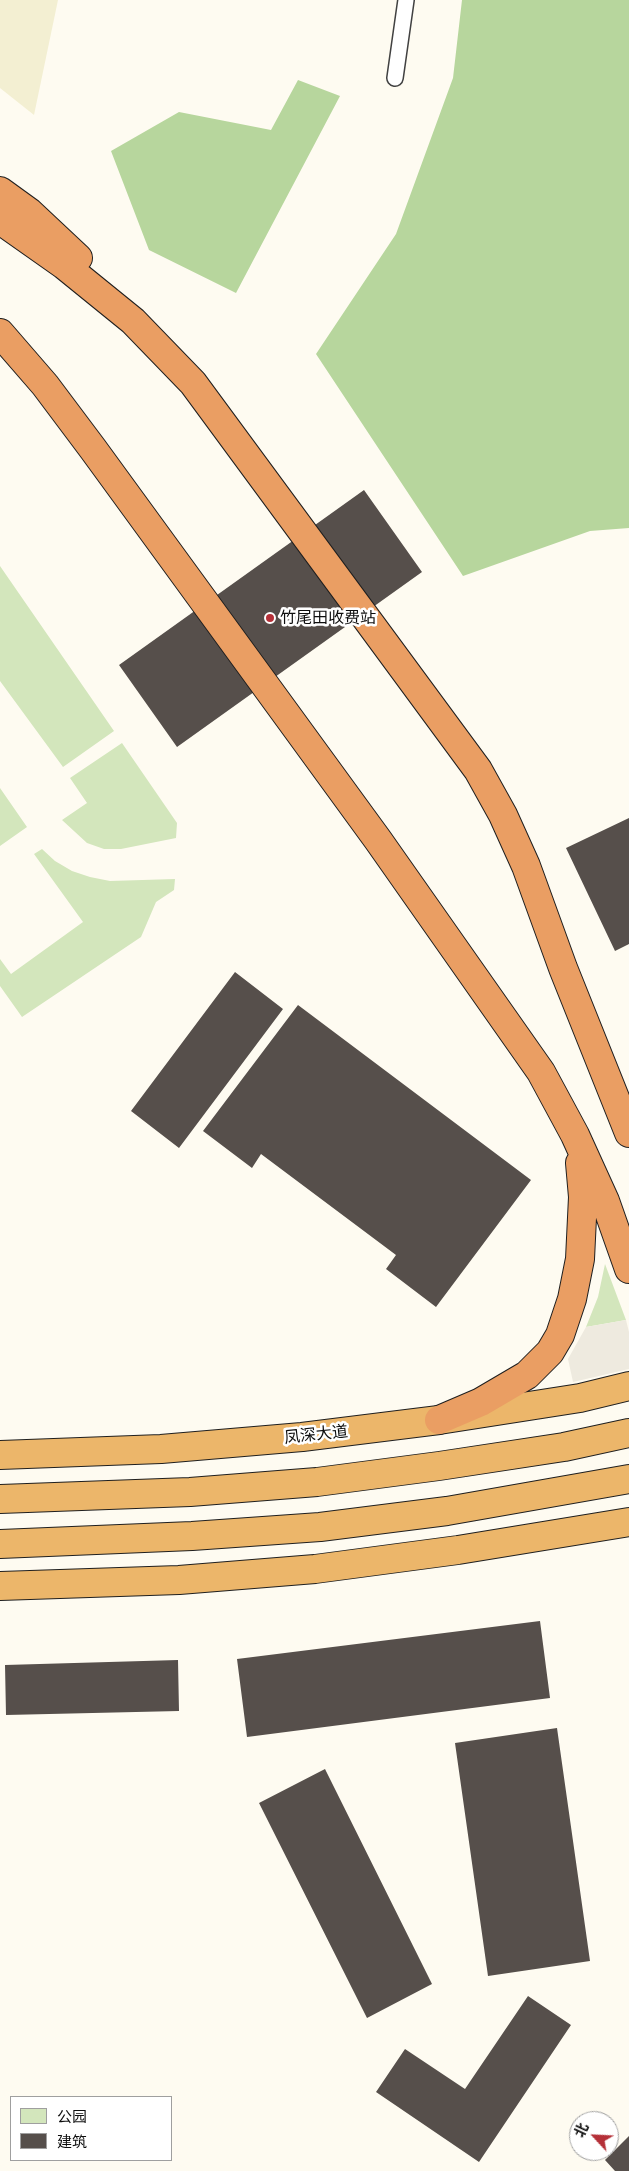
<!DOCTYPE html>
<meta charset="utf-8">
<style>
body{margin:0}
#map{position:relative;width:629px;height:2171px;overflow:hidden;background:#fefbf1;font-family:"IBM Plex Serif","Noto Sans SC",serif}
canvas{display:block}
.legend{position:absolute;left:10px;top:2096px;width:162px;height:65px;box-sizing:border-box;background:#fff;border:1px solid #9f9f9f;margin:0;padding:6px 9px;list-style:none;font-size:15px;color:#0e0e0e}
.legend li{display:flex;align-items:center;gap:10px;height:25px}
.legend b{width:25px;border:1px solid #9f9f9f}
.north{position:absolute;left:569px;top:2111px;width:50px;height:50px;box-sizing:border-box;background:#fff;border:1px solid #9f9f9f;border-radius:50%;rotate:295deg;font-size:14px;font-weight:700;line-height:20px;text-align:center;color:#0e0e0e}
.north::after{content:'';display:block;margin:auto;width:18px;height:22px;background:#b53038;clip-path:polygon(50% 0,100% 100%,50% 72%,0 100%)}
</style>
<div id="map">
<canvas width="629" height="2171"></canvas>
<ul class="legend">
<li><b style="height:14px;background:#d3e6bc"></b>公园</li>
<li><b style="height:14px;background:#564f4b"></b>建筑</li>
</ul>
<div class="north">北</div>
</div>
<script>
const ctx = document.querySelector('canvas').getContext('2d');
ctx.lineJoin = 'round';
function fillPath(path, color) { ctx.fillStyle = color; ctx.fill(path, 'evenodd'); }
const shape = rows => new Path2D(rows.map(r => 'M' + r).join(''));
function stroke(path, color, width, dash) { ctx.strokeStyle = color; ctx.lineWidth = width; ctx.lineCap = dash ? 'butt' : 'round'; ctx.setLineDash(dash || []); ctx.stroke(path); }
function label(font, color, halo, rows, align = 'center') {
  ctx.font = font + ' "IBM Plex Serif","Noto Sans SC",serif'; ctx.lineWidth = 5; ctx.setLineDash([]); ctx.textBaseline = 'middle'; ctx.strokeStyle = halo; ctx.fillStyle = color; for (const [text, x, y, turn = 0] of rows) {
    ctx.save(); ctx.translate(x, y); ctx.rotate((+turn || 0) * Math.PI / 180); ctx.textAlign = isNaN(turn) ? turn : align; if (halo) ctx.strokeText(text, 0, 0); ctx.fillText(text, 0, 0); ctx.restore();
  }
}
const farmland = shape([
 [0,0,58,0,34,115,0,88]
]);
const green = shape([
 [0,566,114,731,63,767,0,681],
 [122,743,177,823,176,838,121,849,104,849,87,843,62,820,87,803,70,778],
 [0,788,27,827,0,846],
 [42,849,55,861,72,871,90,877,110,881,175,879,174,890,156,902,141,937,22,1017,0,986,0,959,11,974,83,922,34,854],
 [605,1264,626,1320,586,1327,598,1297]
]);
const forest = shape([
 [462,0,629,0,629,528,590,531,463,576,316,354,396,234,453,78],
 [298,80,340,96,236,293,149,250,111,151,179,112,271,130]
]);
const plaza = shape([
 [626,1320,629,1332,629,1369,573,1382,568,1359,586,1327]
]);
const building = shape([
 [364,490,422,572,177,747,119,665],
 [629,818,629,944,615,951,566,848],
 [235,972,283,1009,179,1148,131,1111],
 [298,1005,531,1180,436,1307,386,1269,396,1255,261,1154,252,1168,203,1131],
 [540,1621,550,1698,247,1737,237,1659],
 [178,1660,179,1711,6,1715,5,1665],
 [557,1728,590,1961,488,1976,455,1743],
 [325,1769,432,1984,367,2018,259,1803],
 [528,1996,571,2025,479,2162,376,2092,405,2049,465,2089],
 [629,2136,629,2171,615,2171,605,2160]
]);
const service = shape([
 [395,78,406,0]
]);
const trunk = shape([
 [0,1455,161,1449,302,1437,439,1420,580,1398,629,1386],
 [0,1499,190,1492,317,1482,439,1466,564,1447,629,1433],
 [0,1544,192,1536,320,1527,447,1511,629,1479],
 [0,1586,179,1580,315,1569,458,1550,629,1522]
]);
const motorway = shape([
 [0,191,29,212,78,258],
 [0,220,64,265,133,321,193,383,478,770,503,815,526,866,563,968,629,1133],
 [0,333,45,385,93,449,378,840,541,1072,575,1135,605,1201,629,1269],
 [439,1420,481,1402,527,1375,550,1352,560,1335,572,1299,580,1259,583,1197,580,1163]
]);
const markers = [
 [270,618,5,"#b53038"]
];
const poiNames = [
 ["竹尾田收费站",280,618]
];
const streetNames = [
 ["凤深大道",316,1435,-6]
];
fillPath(farmland, '#f3efd2');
fillPath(green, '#d3e6bc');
fillPath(forest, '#b7d69d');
fillPath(plaza, '#eeeadf');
fillPath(building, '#564f4b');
stroke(service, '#414141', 18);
stroke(trunk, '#1f1f1f', 30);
stroke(motorway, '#1f1f1f', 30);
stroke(service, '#fff', 15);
stroke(trunk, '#ecb66a', 28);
stroke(motorway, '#ea9e63', 28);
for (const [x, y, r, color] of markers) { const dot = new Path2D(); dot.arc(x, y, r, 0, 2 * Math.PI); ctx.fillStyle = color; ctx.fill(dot); stroke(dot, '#fff', 2); }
label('16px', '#0e0e0e', '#fff', poiNames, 'left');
label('16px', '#0e0e0e', '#fff', streetNames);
</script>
